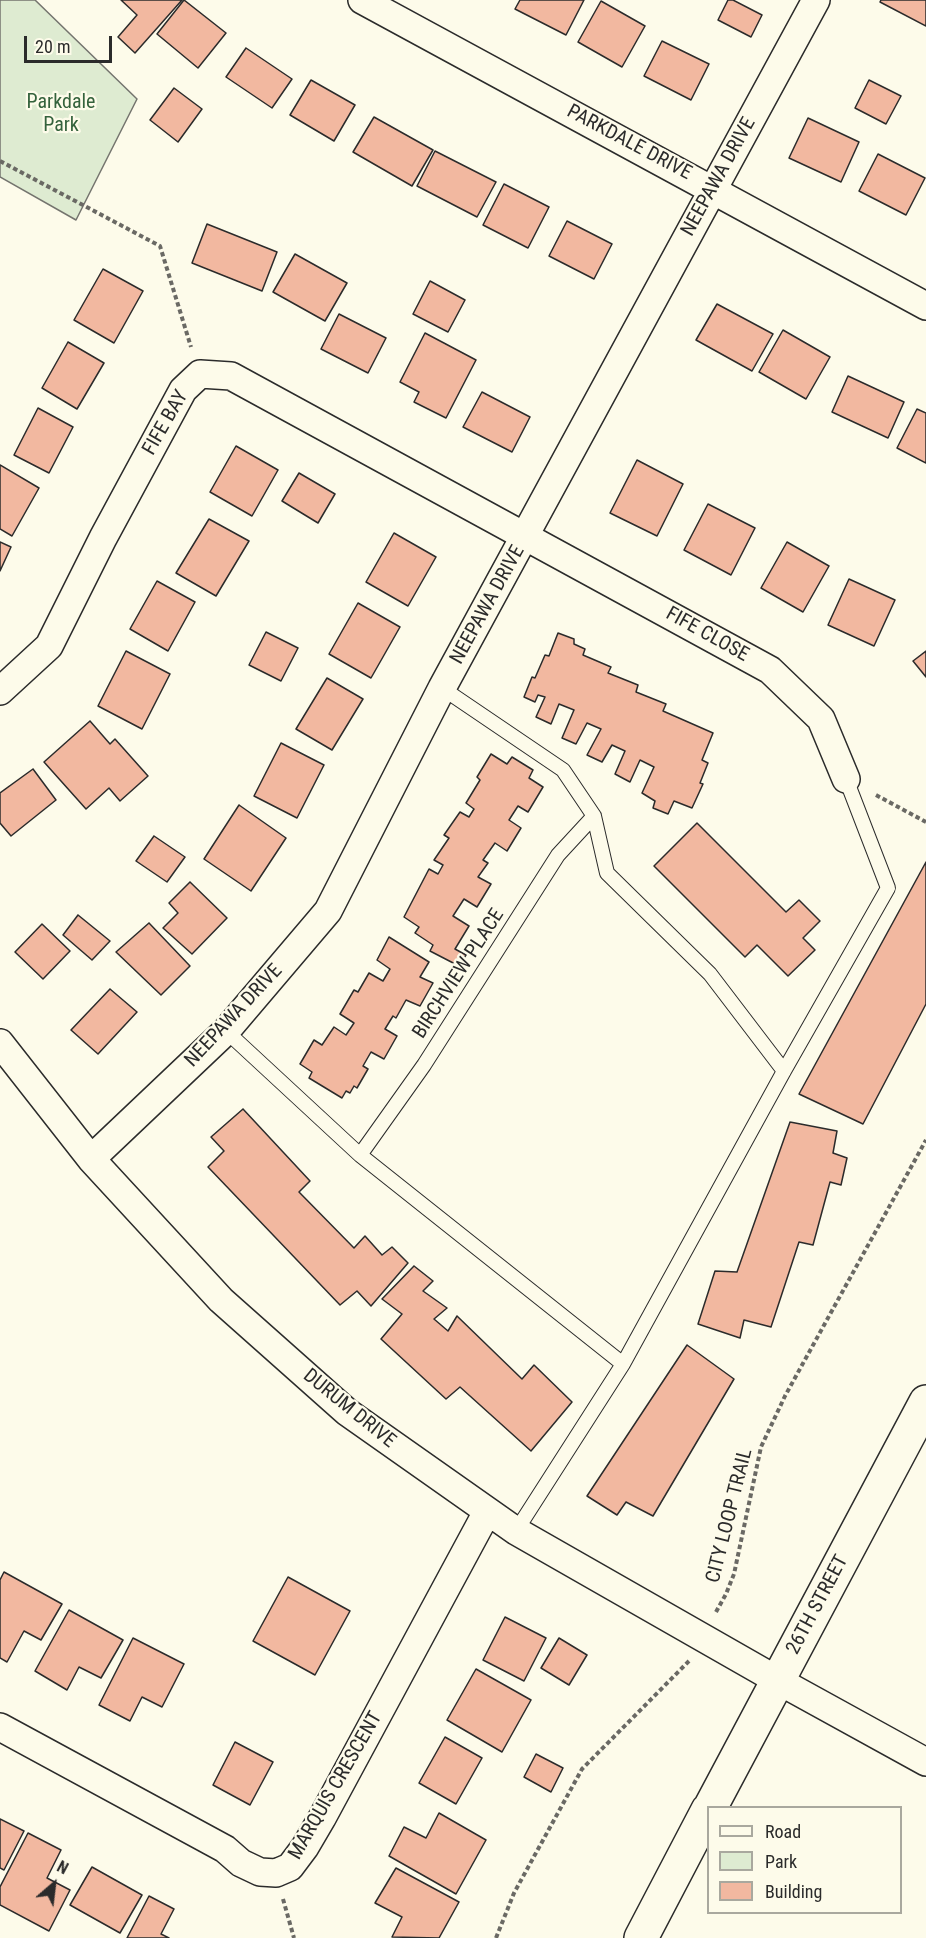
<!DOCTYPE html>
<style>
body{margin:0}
#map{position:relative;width:926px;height:1938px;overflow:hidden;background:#fdfbea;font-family:"Roboto Condensed",sans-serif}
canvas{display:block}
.legend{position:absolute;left:707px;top:1806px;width:195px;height:108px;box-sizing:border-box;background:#fdfbea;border:2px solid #a9a89e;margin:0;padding:8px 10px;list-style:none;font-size:18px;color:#2b2b2b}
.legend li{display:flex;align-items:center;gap:12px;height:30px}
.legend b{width:30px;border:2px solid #a9a89e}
.north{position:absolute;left:24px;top:1854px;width:60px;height:60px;-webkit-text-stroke:4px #fdfbea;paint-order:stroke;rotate:28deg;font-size:16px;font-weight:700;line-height:24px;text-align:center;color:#2b2b2b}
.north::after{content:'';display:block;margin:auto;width:21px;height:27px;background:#2b2b2b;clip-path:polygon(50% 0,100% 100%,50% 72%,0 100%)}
.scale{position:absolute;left:24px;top:36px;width:88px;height:27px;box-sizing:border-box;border:3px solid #2b2b2b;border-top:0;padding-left:8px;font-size:18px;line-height:21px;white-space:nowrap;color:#2b2b2b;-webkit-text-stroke:4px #fdfbea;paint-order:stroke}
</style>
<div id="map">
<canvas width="926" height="1938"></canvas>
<ul class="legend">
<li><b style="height:8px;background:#fdfbea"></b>Road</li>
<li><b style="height:16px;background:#deebd1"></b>Park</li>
<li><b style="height:16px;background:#f2b8a0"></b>Building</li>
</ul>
<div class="north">N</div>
<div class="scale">20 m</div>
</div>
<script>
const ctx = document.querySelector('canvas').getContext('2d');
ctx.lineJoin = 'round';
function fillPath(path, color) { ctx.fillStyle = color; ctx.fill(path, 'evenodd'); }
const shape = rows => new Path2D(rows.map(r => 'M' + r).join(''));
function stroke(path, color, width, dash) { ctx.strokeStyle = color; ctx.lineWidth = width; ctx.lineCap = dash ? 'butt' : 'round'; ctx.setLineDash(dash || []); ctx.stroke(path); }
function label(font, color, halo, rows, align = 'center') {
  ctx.font = font + ' "Roboto Condensed",sans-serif'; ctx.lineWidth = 4.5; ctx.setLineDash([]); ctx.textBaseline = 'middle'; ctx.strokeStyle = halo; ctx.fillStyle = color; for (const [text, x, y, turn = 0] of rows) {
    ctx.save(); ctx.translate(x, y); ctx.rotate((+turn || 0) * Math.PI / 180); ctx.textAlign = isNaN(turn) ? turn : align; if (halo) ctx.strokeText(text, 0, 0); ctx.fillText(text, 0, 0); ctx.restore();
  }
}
const green = shape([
 [0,0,35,0,137,99,76,220,0,177,0,0]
]);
const building = shape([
 [121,0,182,0,135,53,118,37,137,15,121,0],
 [184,0,226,33,198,68,157,34,184,0],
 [520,0,584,0,566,35,515,9,520,0],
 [728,0,733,0,762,15,751,37,718,20,728,0],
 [881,0,926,0,926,26,880,2,881,0],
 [601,1,645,26,622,67,578,42,601,1],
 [662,41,709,64,691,100,644,76,662,41],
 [246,48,292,79,272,108,226,77,246,48],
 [311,80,355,105,334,141,290,115,311,80],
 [869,80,901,96,886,124,855,108,869,80],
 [174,88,202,109,178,142,150,120,174,88],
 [374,117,433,150,412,186,353,152,374,117],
 [808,118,859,142,841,182,789,158,808,118],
 [435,151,496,182,477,217,417,186,435,151],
 [878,154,925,178,906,215,859,191,878,154],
 [504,184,549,207,528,248,483,225,504,184],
 [567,221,612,244,594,279,549,256,567,221],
 [207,224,277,252,262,291,192,263,207,224],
 [295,254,347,283,325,321,273,292,295,254],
 [103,269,143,291,114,343,74,320,103,269],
 [430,281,465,300,448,332,413,314,430,281],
 [717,304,773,334,752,371,696,340,717,304],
 [339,314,386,338,368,373,321,349,339,314],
 [783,330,830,357,806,399,759,372,783,330],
 [425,333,476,360,446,418,414,402,419,392,400,382,425,333],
 [68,342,104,363,77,409,42,388,68,342],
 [848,376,904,402,888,438,832,412,848,376],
 [482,392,530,417,512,452,463,427,482,392],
 [38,408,73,427,49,473,14,455,38,408],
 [917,409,926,413,926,463,897,448,917,409],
 [236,446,278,470,252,516,210,492,236,446],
 [637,460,683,484,657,536,610,513,637,460],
 [0,465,39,488,12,536,0,529,0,465],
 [299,473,335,494,318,523,282,501,299,473],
 [708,504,755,528,731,575,684,550,708,504],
 [209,519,249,541,216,596,176,573,209,519],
 [394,533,436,557,408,606,366,582,394,533],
 [0,542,11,547,0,571,0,542],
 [787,542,829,566,803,612,761,588,787,542],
 [849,579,895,600,874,646,828,625,849,579],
 [157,581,195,602,168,651,130,629,157,581],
 [358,603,400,627,371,678,329,654,358,603],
 [266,632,298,648,281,681,249,665,266,632],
 [558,633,574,639,574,644,585,649,583,655,611,667,608,673,638,685,636,692,666,704,663,711,713,733,702,760,708,763,700,783,703,784,692,808,674,801,668,814,653,808,655,801,642,793,654,767,640,760,630,782,615,774,625,751,612,745,602,762,587,755,601,729,587,723,576,744,562,738,574,710,559,704,551,724,536,717,545,697,538,695,535,702,524,697,532,677,535,678,545,655,549,656,558,633],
 [126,651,170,674,142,729,98,706,126,651],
 [926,651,926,677,913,661,926,651],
 [327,678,363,699,332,750,296,729,327,678],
 [90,721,110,744,115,739,148,776,120,801,109,788,86,809,44,762,90,721],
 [281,743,324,765,297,818,254,796,281,743],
 [491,754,507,764,512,757,533,770,529,778,543,787,528,812,518,806,509,820,521,828,507,851,495,843,483,860,488,863,478,877,491,884,477,907,464,899,453,916,469,926,455,949,466,955,459,966,430,951,433,945,415,933,419,927,404,917,429,869,438,874,443,865,434,860,449,838,444,835,460,812,469,817,474,809,466,803,480,780,477,777,491,754],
 [33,769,56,800,11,836,0,823,0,793,33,769],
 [239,805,286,838,251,891,204,859,239,805],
 [697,823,786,912,799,900,820,921,803,938,815,950,788,976,757,945,745,957,654,866,697,823],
 [154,836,185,857,167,882,136,861,154,836],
 [926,862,926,1004,863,1124,799,1094,926,862],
 [190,882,227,918,192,954,163,928,178,913,169,903,190,882],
 [78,915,110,941,92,960,63,935,78,915],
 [149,923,190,966,161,995,116,952,149,923],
 [42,924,70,951,43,979,15,952,42,924],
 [389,937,429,962,420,977,433,983,420,1006,406,1000,396,1018,393,1016,385,1029,397,1036,384,1059,371,1052,363,1066,368,1069,357,1088,354,1086,350,1093,346,1091,342,1098,309,1078,312,1072,300,1064,314,1040,322,1045,334,1027,346,1035,354,1023,340,1014,354,990,358,992,369,973,383,981,390,969,377,960,389,937],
 [110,989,137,1012,98,1054,71,1030,110,989],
 [243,1109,310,1181,299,1192,354,1248,365,1236,382,1255,392,1247,408,1263,371,1306,357,1291,340,1305,208,1167,224,1151,211,1137,243,1109],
 [790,1122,837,1131,833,1153,847,1158,841,1185,830,1182,813,1245,799,1242,771,1327,744,1320,740,1338,698,1324,715,1271,737,1272,790,1122],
 [414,1266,433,1281,423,1291,447,1308,434,1319,448,1331,457,1316,522,1379,534,1365,572,1402,531,1451,460,1387,446,1399,381,1339,402,1314,382,1299,414,1266],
 [687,1345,734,1379,653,1516,626,1502,617,1515,587,1496,687,1345],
 [4,1572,62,1604,41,1640,24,1631,7,1662,0,1658,0,1580,4,1572],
 [288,1577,350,1611,315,1675,253,1641,288,1577],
 [69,1610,123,1640,101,1678,79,1667,67,1690,35,1671,69,1610],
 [505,1617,546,1638,524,1681,483,1660,505,1617],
 [133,1638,184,1664,162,1707,142,1697,130,1721,99,1705,133,1638],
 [559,1638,587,1655,569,1685,541,1668,559,1638],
 [476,1669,531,1700,502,1752,447,1720,476,1669],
 [445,1737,482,1758,456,1804,419,1783,445,1737],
 [235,1742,273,1762,250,1805,213,1785,235,1742],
 [536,1754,563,1768,551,1792,524,1777,536,1754],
 [439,1813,486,1840,456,1894,389,1856,404,1827,426,1838,439,1813],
 [0,1819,24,1831,4,1870,0,1868,0,1819],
 [28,1833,61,1850,47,1878,70,1890,49,1931,0,1905,0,1887,28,1833],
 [92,1867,142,1895,120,1933,70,1905,92,1867],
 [396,1868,459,1902,439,1938,392,1937,402,1917,375,1903,396,1868],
 [149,1896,174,1909,161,1934,169,1938,127,1938,149,1896]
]);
const path = shape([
 [0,161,160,246,191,347],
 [876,795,926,822],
 [716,1612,726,1594,734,1574,761,1447,785,1396,926,1140],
 [283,1899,294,1938],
 [496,1938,514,1893,582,1769,689,1661]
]);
const lane = shape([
 [442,688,563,770,594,816,607,873,710,974,784,1071],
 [226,1031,360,1155,623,1364],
 [360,1155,424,1065,558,855,594,816],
 [516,1531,623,1364,784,1071,888,888,846,779]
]);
const street = shape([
 [362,0,926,306],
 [0,691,49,646,103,538,183,390,200,374,231,376,770,670,821,719,846,779],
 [0,1043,91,1159,221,1300,347,1412,516,1531,777,1680,926,1762],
 [91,1159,226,1031,328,911,442,688,816,0],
 [0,1727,225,1849,241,1863,260,1872,276,1873,290,1867,305,1847,322,1818,487,1512]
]);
const secondary = shape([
 [710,1808,926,1402],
 [641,1938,708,1810]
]);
const parkNames = [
 ["Parkdale",61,103],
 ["Park",61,126]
];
const streetNames = [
 ["PARKDALE DRIVE",629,143,28],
 ["NEEPAWA DRIVE",719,177,-61],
 ["FIFE BAY",166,423,-60],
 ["NEEPAWA DRIVE",488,605,-61],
 ["FIFE CLOSE",707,635,29],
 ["BIRCHVIEW PLACE",459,974,-57],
 ["NEEPAWA DRIVE",234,1016,-47],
 ["DURUM DRIVE",349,1409,39],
 ["CITY LOOP TRAIL",730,1516,-76],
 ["26TH STREET",818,1605,-62],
 ["MARQUIS CRESCENT",336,1786,-60]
];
fillPath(green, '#deebd1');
stroke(green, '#74746e', 1.5);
fillPath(building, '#f2b8a0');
stroke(building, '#2b2b2b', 1.5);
stroke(lane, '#2b2b2b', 16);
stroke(street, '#2b2b2b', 30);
stroke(secondary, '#2b2b2b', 36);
stroke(path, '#6a6964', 4, [4.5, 3]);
stroke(lane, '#fdfbea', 14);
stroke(street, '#fdfbea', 27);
stroke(secondary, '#fdfbea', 33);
label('20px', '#34623c', '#fdfbea', parkNames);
label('20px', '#2b2b2b', '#fdfbea', streetNames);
</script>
